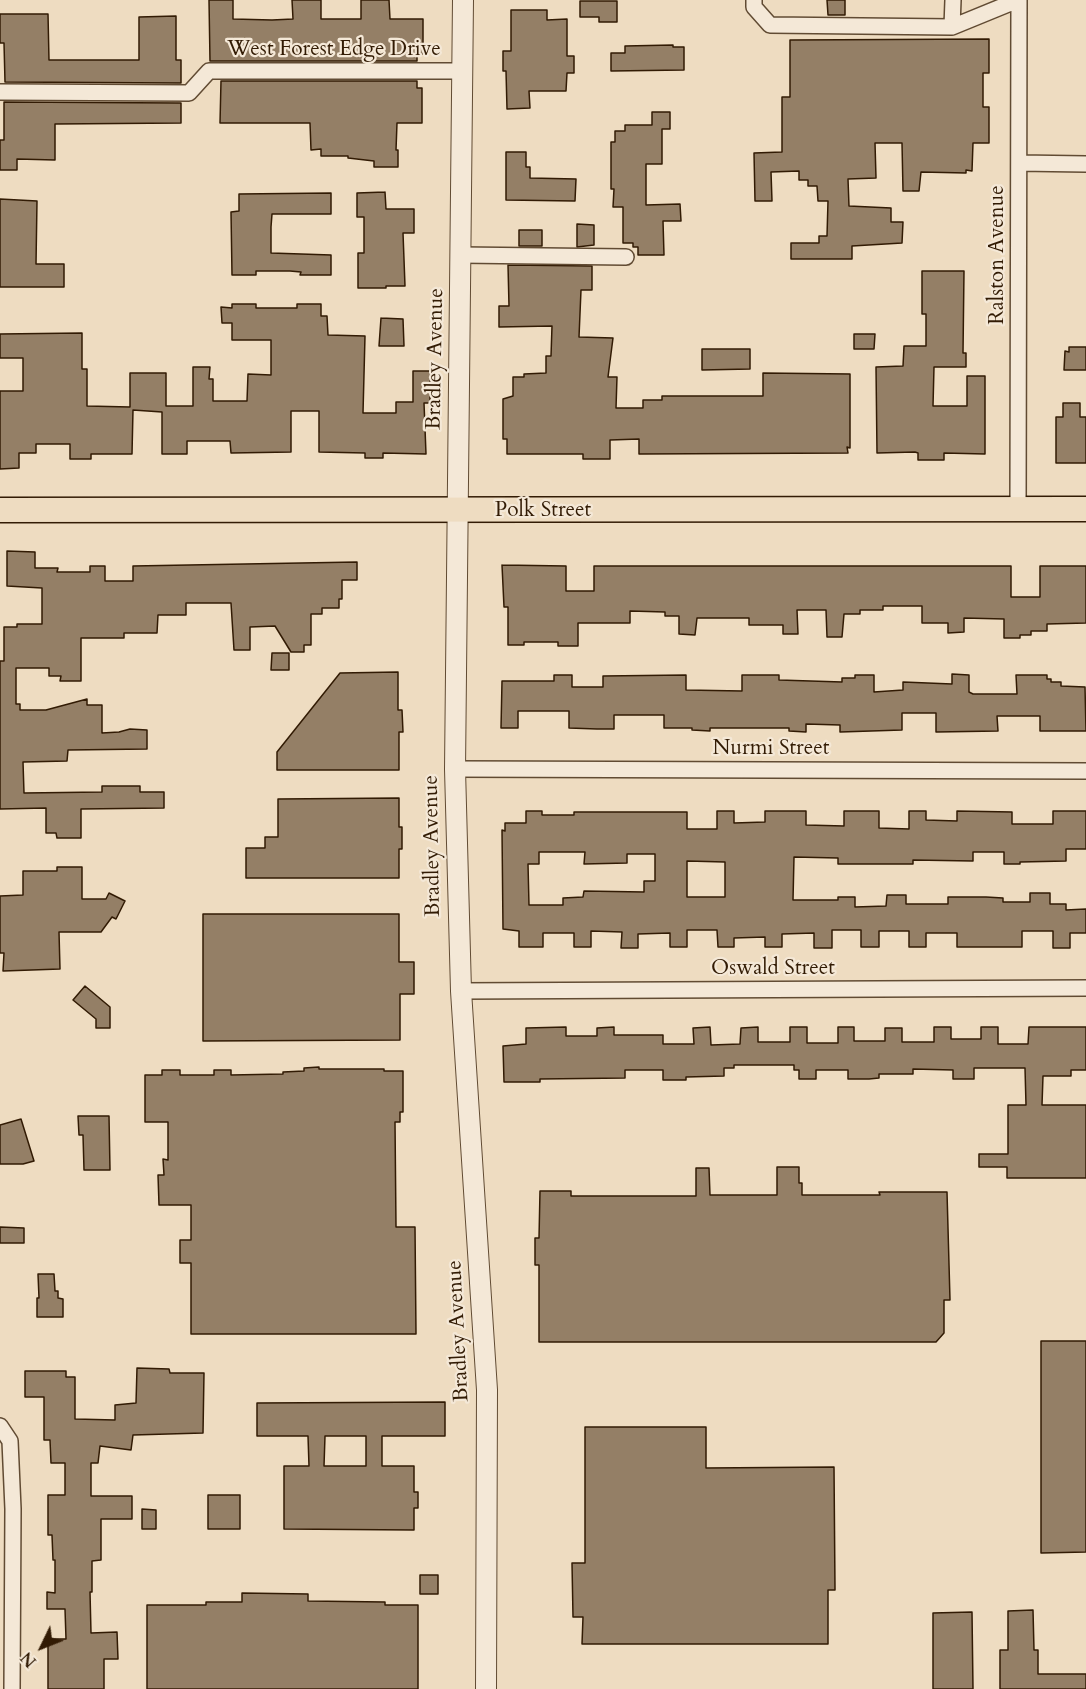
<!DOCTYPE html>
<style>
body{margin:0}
#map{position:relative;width:1086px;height:1689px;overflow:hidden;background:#eedcc1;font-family:Cardo,serif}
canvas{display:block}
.north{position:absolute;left:12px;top:1617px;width:60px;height:60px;-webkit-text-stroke:4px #f4e8d7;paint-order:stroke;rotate:227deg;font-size:16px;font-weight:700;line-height:24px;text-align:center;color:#321b04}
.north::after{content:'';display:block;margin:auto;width:21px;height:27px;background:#321b04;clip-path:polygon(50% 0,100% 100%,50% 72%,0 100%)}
</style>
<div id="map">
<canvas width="1086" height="1689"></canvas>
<div class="north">N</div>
</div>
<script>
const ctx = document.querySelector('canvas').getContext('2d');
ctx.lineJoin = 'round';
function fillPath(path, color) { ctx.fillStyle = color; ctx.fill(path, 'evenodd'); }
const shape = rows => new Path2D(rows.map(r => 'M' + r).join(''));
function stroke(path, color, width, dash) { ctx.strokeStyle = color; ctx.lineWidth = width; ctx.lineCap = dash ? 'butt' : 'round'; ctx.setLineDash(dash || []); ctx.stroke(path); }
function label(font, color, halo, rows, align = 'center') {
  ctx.font = font + ' Cardo,serif'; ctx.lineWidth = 4.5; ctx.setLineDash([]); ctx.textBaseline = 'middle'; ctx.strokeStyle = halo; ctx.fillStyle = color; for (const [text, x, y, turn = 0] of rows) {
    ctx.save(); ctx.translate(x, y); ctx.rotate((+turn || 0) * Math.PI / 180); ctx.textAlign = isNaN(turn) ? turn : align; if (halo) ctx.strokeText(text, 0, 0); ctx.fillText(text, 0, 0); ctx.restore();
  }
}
const building = shape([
 [209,0,233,0,233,19,272,20,293,19,292,0,321,0,321,19,361,19,361,0,389,0,390,19,423,19,423,54,417,54,417,61,210,61,209,0],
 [827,0,845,0,845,15,828,15,827,0],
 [580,1,617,1,617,22,599,22,599,17,580,17,580,1],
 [511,10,547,10,547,20,567,19,567,56,574,56,574,73,567,73,566,91,529,91,530,108,507,109,506,71,503,71,503,51,511,51,511,10],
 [0,14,48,14,49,60,139,60,139,17,176,16,176,60,181,60,181,83,5,82,4,43,0,43,0,14],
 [989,39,989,73,983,73,983,107,989,107,989,143,973,143,972,171,966,170,966,173,921,172,919,191,903,191,902,143,875,143,876,178,848,179,849,206,891,208,891,222,903,222,902,243,852,246,852,259,791,259,791,243,819,243,819,236,827,236,828,201,818,201,817,186,808,186,808,180,799,180,799,171,771,172,772,201,755,201,754,153,782,152,782,97,790,97,790,40,989,39],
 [673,45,673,47,684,47,684,70,611,71,611,53,625,53,625,46,673,45],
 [221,81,417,81,417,88,422,88,422,123,397,123,396,150,398,150,398,167,374,167,374,161,348,158,348,156,321,156,321,149,311,150,310,123,220,123,221,81],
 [4,102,181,103,181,123,55,124,55,160,17,159,17,170,0,170,0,140,4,140,4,102],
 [652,112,670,112,670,129,662,129,662,164,646,164,646,205,680,204,681,221,663,221,664,255,638,255,638,247,633,247,633,243,623,243,623,207,613,207,614,189,611,189,611,142,615,142,615,131,625,131,625,125,652,125,652,112],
 [506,152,526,152,526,167,530,167,530,178,576,179,575,201,506,200,506,152],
 [385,192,386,209,414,209,414,233,403,233,405,286,386,286,386,288,358,288,358,253,364,253,364,217,357,217,357,193,385,192],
 [331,193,331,214,272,214,271,227,271,253,331,255,331,275,300,275,301,272,290,271,256,271,256,275,232,275,231,212,239,211,239,194,331,193],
 [0,199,37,201,36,264,64,264,64,287,0,287,0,199],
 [577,224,594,225,594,245,577,247,577,224],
 [519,230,542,230,542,246,519,246,519,230],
 [508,265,592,266,592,290,581,290,579,337,613,338,608,377,617,377,616,408,643,408,643,400,662,400,662,396,763,396,763,373,850,374,850,448,847,447,848,453,639,454,639,439,610,440,610,459,583,459,583,454,507,454,507,439,503,439,503,399,513,396,513,377,524,377,524,374,546,373,546,356,551,356,552,326,499,327,499,306,509,306,508,265],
 [922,271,964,271,963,353,966,353,966,367,934,367,933,406,967,406,967,376,985,376,985,454,944,453,944,460,918,460,918,453,915,452,877,453,876,367,903,366,904,346,926,346,926,314,922,314,922,271],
 [232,304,256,304,256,308,297,308,297,304,321,304,321,316,327,316,328,335,365,336,363,413,396,413,396,402,413,402,413,371,430,371,430,403,424,403,426,454,383,453,383,458,365,458,365,453,319,452,319,411,291,411,291,452,231,453,230,441,187,441,187,454,162,454,162,412,133,410,132,454,91,454,91,459,70,459,70,444,36,444,36,453,19,453,19,468,0,469,0,391,23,391,23,358,0,358,0,334,82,333,82,369,87,369,87,406,130,407,130,373,166,373,166,406,193,406,193,367,210,367,209,379,213,379,213,401,247,401,248,374,271,375,271,340,232,340,232,323,222,323,221,307,232,308,232,304],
 [381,318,403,319,404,346,379,346,381,318],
 [854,334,875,334,874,349,854,349,854,334],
 [1069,347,1086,347,1086,370,1064,370,1065,351,1069,352,1069,347],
 [702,349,750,349,750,369,702,370,702,349],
 [1063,403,1080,403,1080,417,1086,417,1086,463,1056,463,1056,417,1063,417,1063,403],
 [7,551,35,552,35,568,58,568,57,572,90,572,90,566,105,566,105,581,133,581,133,566,357,562,357,580,342,580,342,599,339,599,339,608,322,608,322,614,311,614,311,645,304,645,304,652,291,652,275,626,250,627,250,650,234,650,231,603,186,603,186,615,158,615,157,633,124,633,124,638,81,638,81,681,60,681,61,676,49,676,49,668,16,668,16,704,20,704,20,710,46,710,87,699,87,705,102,705,102,733,119,732,130,729,147,730,147,749,68,750,67,761,23,762,24,793,102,792,102,786,140,786,140,792,164,792,164,808,81,809,81,838,57,838,56,833,46,833,46,808,0,809,0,661,4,661,4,627,17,627,17,624,42,624,42,588,7,586,7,551],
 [502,565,566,566,566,591,594,591,594,566,1011,566,1011,597,1040,597,1040,566,1086,566,1086,623,1047,624,1047,631,1031,631,1031,635,1020,635,1020,638,1004,638,1004,619,964,618,964,632,948,633,948,623,922,623,922,606,883,606,883,610,860,610,860,614,844,614,842,637,827,637,826,610,797,610,798,634,783,634,783,625,749,625,749,618,697,618,695,635,679,634,679,616,665,616,665,612,630,611,630,623,578,623,578,646,558,646,558,642,524,642,524,645,508,645,508,607,504,607,502,565],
 [272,653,289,653,289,670,271,670,272,653],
 [398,672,398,710,402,710,403,732,399,732,399,770,277,770,277,752,340,673,398,672],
 [952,674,969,675,969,692,973,694,1017,694,1016,675,1047,675,1047,679,1051,679,1051,682,1061,682,1061,686,1085,687,1086,731,1040,731,1040,716,997,716,998,731,936,732,936,713,902,713,902,730,840,732,840,725,806,724,806,732,789,731,789,728,710,728,710,731,692,730,692,728,664,728,664,715,614,715,614,729,597,729,569,728,569,711,518,711,518,728,501,728,502,681,554,681,554,675,572,675,572,687,603,687,603,676,686,675,686,690,742,691,742,675,779,675,779,680,842,682,842,678,855,678,855,675,874,675,874,692,903,690,903,682,952,684,952,674],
 [399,798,399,827,402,827,402,849,399,849,399,878,246,878,246,848,265,848,265,837,278,837,278,799,399,798],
 [526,811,542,811,542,815,574,815,574,812,687,812,687,829,717,829,717,811,734,811,734,823,765,822,765,811,806,811,806,825,844,826,844,811,879,811,879,828,909,829,909,811,926,811,926,820,957,821,957,811,1012,812,1012,824,1053,824,1053,811,1086,811,1086,849,1066,849,1066,861,1020,862,1020,864,1004,864,1004,852,973,852,973,861,913,860,913,864,838,864,838,858,794,857,793,900,838,900,838,897,855,897,855,907,886,906,887,895,906,895,906,904,948,904,948,897,986,897,1003,898,1003,902,1030,902,1030,893,1050,893,1050,904,1066,904,1066,910,1086,909,1086,933,1070,933,1070,948,1053,948,1053,931,1022,931,1022,947,957,947,957,933,926,933,926,947,909,947,909,931,879,931,879,947,861,947,861,930,832,930,832,948,814,948,814,933,782,934,782,947,765,947,765,937,734,938,734,947,718,947,717,930,687,930,687,947,670,947,670,933,638,934,638,948,621,948,622,932,591,931,591,947,574,947,574,933,543,933,543,947,519,947,519,931,503,929,502,830,505,831,505,823,526,823,526,811],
 [539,852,585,852,584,864,627,863,627,854,655,854,655,881,644,881,644,892,584,891,583,897,563,898,563,905,529,905,528,864,539,864,539,852],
 [687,861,725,862,725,897,687,897,687,861],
 [57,867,82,867,82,899,106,899,109,893,125,901,116,919,112,917,101,932,59,932,60,969,3,971,4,953,0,953,0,896,23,895,23,871,57,871,57,867],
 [203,914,399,914,399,962,414,962,414,994,400,994,400,1040,203,1041,203,914],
 [85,986,110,1007,110,1028,96,1028,96,1019,73,1000,85,986],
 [566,1027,566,1036,597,1036,597,1028,614,1027,614,1035,663,1035,663,1044,694,1044,693,1028,710,1027,711,1045,740,1044,741,1028,758,1027,758,1042,790,1042,790,1027,807,1027,807,1043,838,1043,838,1027,854,1027,854,1041,885,1041,885,1028,902,1028,902,1042,934,1042,934,1027,951,1027,951,1039,981,1039,981,1027,998,1027,998,1044,1028,1044,1029,1027,1086,1027,1086,1070,1071,1070,1071,1076,1043,1076,1042,1105,1086,1105,1086,1178,1007,1178,1007,1167,979,1167,979,1154,1008,1154,1008,1105,1026,1105,1025,1068,974,1068,974,1079,953,1079,953,1070,913,1069,913,1074,879,1074,879,1078,869,1079,848,1079,848,1070,816,1070,816,1079,799,1079,799,1070,794,1070,794,1065,734,1065,734,1068,724,1068,724,1076,686,1077,686,1080,663,1080,663,1070,625,1070,625,1078,540,1079,540,1082,504,1082,503,1046,526,1044,526,1028,566,1027],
 [319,1067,319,1069,384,1069,384,1071,403,1071,403,1112,400,1112,400,1122,395,1122,396,1227,415,1227,416,1334,191,1334,191,1263,180,1263,180,1240,191,1240,191,1205,159,1205,158,1175,164,1175,163,1159,168,1160,168,1122,145,1122,145,1075,162,1075,162,1070,180,1070,180,1075,214,1075,214,1070,231,1070,231,1075,283,1074,283,1072,304,1071,304,1068,319,1067],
 [78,1116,109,1116,110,1170,84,1170,83,1135,79,1135,78,1116],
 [21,1119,34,1161,23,1164,0,1164,0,1125,21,1119],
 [777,1167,799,1167,799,1183,802,1183,802,1195,880,1195,879,1192,947,1192,950,1300,944,1300,944,1333,936,1342,539,1342,539,1265,535,1265,535,1238,539,1238,540,1191,571,1191,571,1196,696,1196,696,1168,709,1168,710,1195,777,1195,777,1167],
 [0,1227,24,1228,24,1243,0,1243,0,1227],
 [38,1274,54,1274,55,1291,58,1291,58,1298,63,1299,63,1317,37,1317,37,1298,39,1298,38,1274],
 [1041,1341,1086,1341,1086,1552,1041,1553,1041,1341],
 [137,1368,169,1369,170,1373,204,1373,203,1433,133,1435,131,1450,100,1446,98,1463,91,1463,91,1496,132,1496,132,1519,101,1519,101,1560,92,1561,92,1592,90,1592,91,1633,117,1632,118,1659,104,1659,104,1689,48,1689,48,1639,66,1639,65,1609,47,1609,47,1592,55,1593,55,1560,53,1560,52,1535,48,1535,48,1495,65,1495,65,1463,51,1463,50,1440,44,1440,44,1397,25,1397,25,1371,66,1371,66,1377,75,1377,75,1419,115,1420,115,1405,136,1403,137,1368],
 [445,1402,445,1436,382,1436,382,1466,414,1466,414,1492,418,1492,418,1508,414,1508,414,1530,284,1529,284,1466,309,1466,308,1436,257,1436,257,1403,445,1402],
 [325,1436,366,1436,366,1466,324,1466,325,1436],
 [585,1427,706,1427,706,1468,834,1467,835,1590,828,1590,828,1644,582,1644,583,1617,573,1617,572,1563,585,1563,585,1427],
 [208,1495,240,1495,240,1529,208,1529,208,1495],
 [142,1509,156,1510,156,1529,142,1529,142,1509],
 [420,1575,438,1575,438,1594,420,1594,420,1575],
 [242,1593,308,1594,308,1601,385,1602,385,1605,418,1605,418,1689,147,1689,147,1605,206,1605,206,1602,242,1602,242,1593],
 [1033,1610,1034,1650,1038,1650,1038,1674,1086,1674,1086,1689,1000,1689,1000,1650,1008,1650,1008,1611,1033,1610],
 [972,1612,973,1689,933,1689,933,1613,972,1612]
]);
const minor = shape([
 [754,0,754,7,770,25,952,27,1018,0],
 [952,27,953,0],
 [0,92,189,93,209,71,462,71],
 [1019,163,1086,164],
 [460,255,626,257],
 [1018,510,1019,0],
 [455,769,1086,771],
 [461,991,1086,988],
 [0,1426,10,1441,13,1509,12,1689]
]);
const tertiary = shape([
 [463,0,455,769,461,991,487,1390,486,1689]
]);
const primary = shape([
 [0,510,1086,509]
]);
const streetNames = [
 ["West Forest Edge Drive",334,50],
 ["Ralston Avenue",998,255,-90],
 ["Bradley Avenue",436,359,-89],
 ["Polk Street",543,511],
 ["Nurmi Street",771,749],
 ["Bradley Avenue",433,846,-91],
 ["Oswald Street",773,969],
 ["Bradley Avenue",459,1331,-93]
];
fillPath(building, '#947f66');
stroke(building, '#321b04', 1.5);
stroke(minor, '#614b33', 18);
stroke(tertiary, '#614b33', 22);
stroke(primary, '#321b04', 27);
stroke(minor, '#f4e8d7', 15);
stroke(tertiary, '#f4e8d7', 20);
stroke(primary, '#eedcc1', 24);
label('21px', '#321b04', '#f4e8d7', streetNames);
</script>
